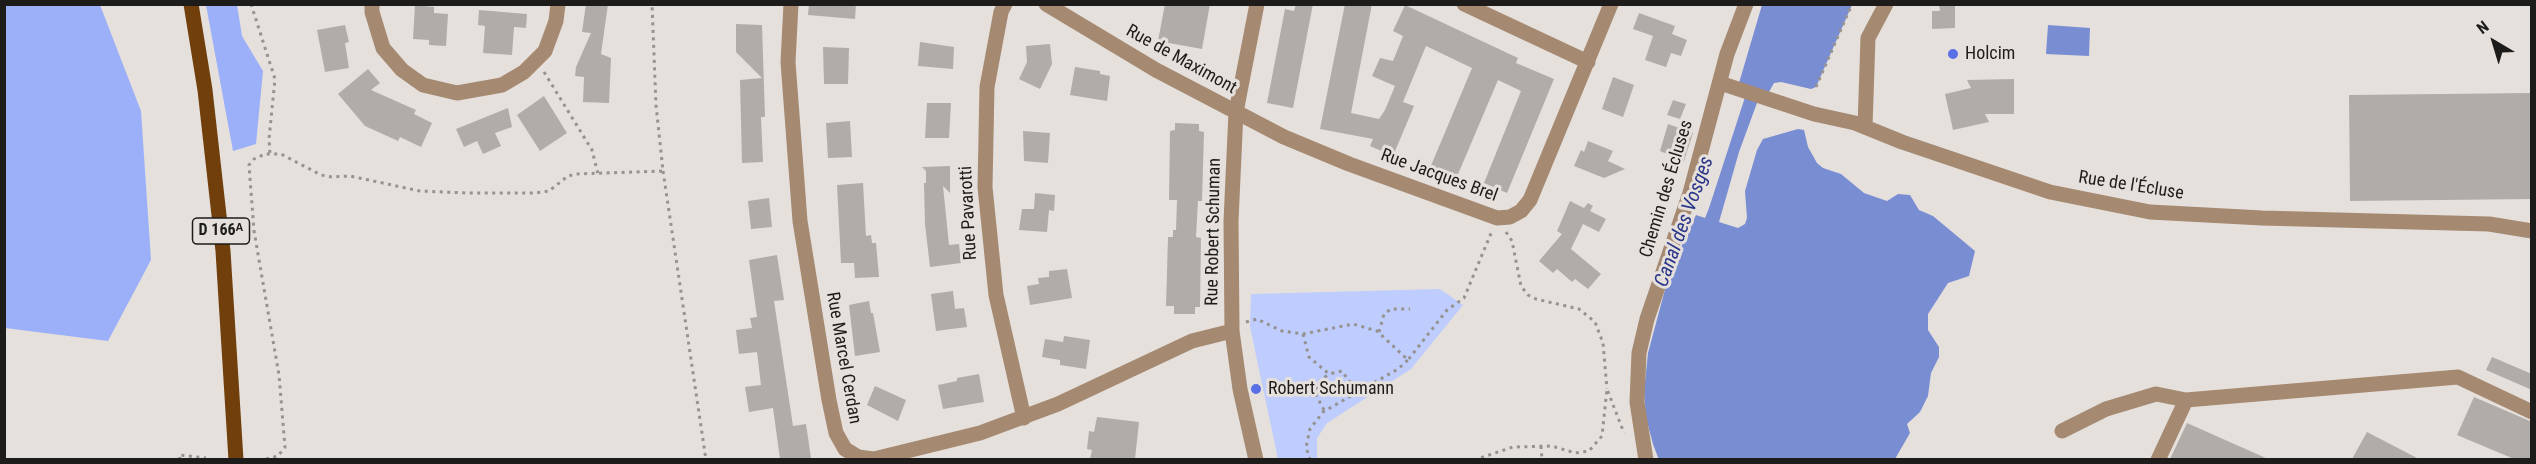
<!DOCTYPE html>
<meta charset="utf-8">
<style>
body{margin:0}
#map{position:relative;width:2536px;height:464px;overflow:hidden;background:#e5e0dc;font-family:"Roboto Condensed",sans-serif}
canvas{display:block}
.frame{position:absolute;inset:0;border:6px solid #1d1c1a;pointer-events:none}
.north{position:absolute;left:2464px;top:12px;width:60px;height:60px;-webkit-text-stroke:4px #e5e0dc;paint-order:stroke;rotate:322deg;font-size:16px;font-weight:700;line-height:24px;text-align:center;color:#1d1c1a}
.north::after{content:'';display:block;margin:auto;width:21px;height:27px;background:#1d1c1a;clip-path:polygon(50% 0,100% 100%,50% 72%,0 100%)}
</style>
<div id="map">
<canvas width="2536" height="464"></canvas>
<div class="frame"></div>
<div class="north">N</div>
</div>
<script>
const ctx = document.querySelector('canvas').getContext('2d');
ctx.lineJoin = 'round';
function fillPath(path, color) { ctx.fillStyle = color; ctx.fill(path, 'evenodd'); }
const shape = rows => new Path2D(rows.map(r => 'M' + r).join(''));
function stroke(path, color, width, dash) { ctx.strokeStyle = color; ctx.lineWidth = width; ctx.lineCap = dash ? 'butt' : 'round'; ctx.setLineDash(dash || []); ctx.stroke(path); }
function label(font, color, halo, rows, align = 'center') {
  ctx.font = font + ' "Roboto Condensed",sans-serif'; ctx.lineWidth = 6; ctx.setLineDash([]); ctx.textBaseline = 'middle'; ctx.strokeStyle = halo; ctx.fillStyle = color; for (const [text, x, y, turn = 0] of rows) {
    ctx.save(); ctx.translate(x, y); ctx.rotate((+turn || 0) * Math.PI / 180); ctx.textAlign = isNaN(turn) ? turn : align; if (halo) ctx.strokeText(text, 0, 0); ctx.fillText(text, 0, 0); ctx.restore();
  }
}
const green = shape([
 [1440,289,1463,305,1411,369,1327,423,1317,438,1317,459,1278,459,1250,327,1251,294]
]);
const forest = shape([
 [5,4,100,5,141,111,151,260,108,341,5,328],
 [206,5,237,5,242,36,263,71,256,144,233,151]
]);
const water = shape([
 [1762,5,1852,5,1816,87,1811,89,1781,82,1774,83,1769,92,1761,92,1739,152,1719,222,1738,228,1745,224,1747,218,1745,191,1757,150,1763,139,1798,129,1804,130,1808,147,1817,163,1823,168,1841,174,1864,193,1887,201,1898,194,1910,195,1919,210,1933,216,1975,251,1969,276,1948,283,1928,314,1928,330,1939,347,1939,357,1931,373,1928,396,1920,412,1907,424,1910,433,1895,459,1659,460,1653,444,1646,418,1644,392,1648,353,1670,271,1696,215,1705,218,1709,208,1748,88,1739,83],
 [2048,25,2090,28,2089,56,2046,54]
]);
const building = shape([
 [586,4,608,4,601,54,611,58,609,103,583,102,584,77,575,76,576,67,591,33,582,32],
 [809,4,856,4,855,19,808,15],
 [1165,4,1210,4,1202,49,1158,41],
 [1296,4,1313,4,1293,108,1267,103,1285,9,1294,11],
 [1345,4,1372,4,1351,113,1379,119,1385,110,1395,86,1372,76,1380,58,1393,61,1403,36,1393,31,1405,5,1518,58,1516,63,1554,79,1507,193,1484,183,1521,91,1498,80,1456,179,1430,168,1472,68,1426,46,1403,102,1414,106,1393,156,1370,146,1373,139,1320,129],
 [1939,4,1955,4,1955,28,1932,29,1932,11,1940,11],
 [415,5,434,7,434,13,448,14,446,46,429,45,429,40,413,39],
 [479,10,527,14,526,28,514,27,512,55,483,53,485,26,478,25],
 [1639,13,1675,26,1672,34,1687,40,1681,56,1671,53,1666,67,1645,60,1653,36,1633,29],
 [736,24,762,25,765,117,761,117,763,162,742,163,740,80,762,78,736,52],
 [345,25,349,42,345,43,349,68,325,72,317,30],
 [920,42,954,47,953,69,918,66],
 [1050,44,1052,64,1040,89,1019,79,1027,62,1026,46],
 [823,47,849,48,848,84,824,84],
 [1075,67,1100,71,1100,74,1110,76,1107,101,1070,95],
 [368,69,380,83,371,90,416,110,414,114,432,123,421,147,400,137,398,141,365,126,338,94],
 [1613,77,1634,85,1623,117,1602,109],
 [2014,79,2014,114,1985,114,1989,122,1953,130,1945,94,1971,88,1967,80],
 [2532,93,2532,199,2350,201,2349,95],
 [544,96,567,133,540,151,517,115],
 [1673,100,1686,104,1680,119,1667,115],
 [927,103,951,103,949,138,925,138],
 [508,108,512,127,495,133,501,146,483,154,477,141,464,147,456,129],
 [850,121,852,157,828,158,826,123],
 [1175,123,1199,124,1199,131,1204,132,1202,201,1198,201,1196,237,1201,238,1200,307,1195,307,1195,314,1174,314,1174,306,1166,306,1168,237,1173,237,1173,230,1176,230,1177,200,1169,200,1170,131,1175,130],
 [1668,124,1693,133,1684,161,1660,151],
 [1023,131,1050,133,1048,163,1024,161],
 [1588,141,1613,151,1608,161,1625,169,1604,178,1574,166,1581,150,1584,152],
 [950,166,950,193,943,186,949,245,959,244,961,263,930,267,925,224,924,183,926,183,926,171,922,167],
 [863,183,866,236,871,235,872,243,876,243,879,277,855,278,854,263,841,263,837,185],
 [1035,193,1055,195,1054,211,1049,210,1047,232,1019,230,1022,209,1034,209],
 [769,198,772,227,751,229,748,201],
 [1570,201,1584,208,1588,203,1593,206,1590,211,1606,219,1599,232,1583,224,1571,249,1601,274,1588,289,1575,279,1572,282,1557,269,1553,273,1539,261,1562,234,1557,231],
 [777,255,784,300,774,301,793,426,806,424,811,458,803,459,780,459,773,408,749,412,745,387,761,385,757,352,739,354,736,330,752,328,750,318,757,317,749,260],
 [1067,269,1072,298,1030,305,1027,286,1039,284,1038,278,1049,277,1049,271],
 [953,291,955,309,964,308,967,327,936,331,931,294],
 [869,301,871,313,873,313,880,352,855,356,849,305],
 [1064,336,1090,340,1086,369,1060,365,1060,360,1042,357,1045,339,1063,342],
 [2492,357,2532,374,2532,390,2486,370],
 [979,374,984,402,943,409,938,385,957,381,957,378],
 [875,386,906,400,898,421,867,405],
 [2474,397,2532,422,2532,459,2514,459,2457,435],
 [1097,417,1139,422,1135,459,1090,459,1092,450,1087,449,1089,431,1094,432],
 [2187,423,2268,459,2170,459],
 [2367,432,2419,459,2352,459]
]);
const path = shape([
 [251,4,275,79,269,139,270,154],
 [544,72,592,150,598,174],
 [1816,87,1852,4],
 [663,171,706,460],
 [1506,232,1512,241,1521,286,1528,295,1536,299,1579,309,1595,322,1603,343,1607,389],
 [1246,322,1257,319,1282,331,1303,334,1353,324,1377,331,1408,360,1447,310,1464,298,1492,231],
 [1379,332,1384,314,1391,309,1410,309],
 [1303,334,1309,357,1329,374,1342,371,1357,392],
 [1324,410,1316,395,1317,387,1321,380,1329,374],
 [1541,446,1542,460],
 [266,459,278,456,285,447,279,375,254,231,249,165,254,159,265,154,281,154,321,175,332,177,350,176,420,191,468,193,535,193,549,191,568,176,576,174,663,171,656,105,652,4],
 [180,460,179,455,206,458],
 [1310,460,1306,447,1310,429,1323,412,1398,369,1408,360],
 [1474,460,1513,447,1552,446,1575,453,1589,451,1602,436,1607,389,1624,433]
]);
const minor = shape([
 [372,4,372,12,383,48,402,70,423,85,457,93,502,85,524,72,545,51,556,21,558,4],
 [791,4,788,62,800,221,829,400,836,433,845,449,858,457,874,459,980,433,1058,404,1192,341,1232,331],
 [1005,4,1001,12,987,87,985,187,996,295,1024,418],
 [1046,4,1156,70,1284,137,1349,164,1497,218,1510,217,1521,211,1530,200,1611,4],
 [1464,4,1588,62],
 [1720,83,1814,114,1855,123,1902,142,2050,192,2150,212,2262,218,2489,224,2532,231],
 [1865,127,1868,38,1886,4],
 [2062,431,2106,409,2156,394,2186,400,2458,377,2532,412],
 [1256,460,1240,389,1232,331,1231,221,1236,112,1257,4],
 [1646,460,1637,402,1639,353,1647,319,1690,193,1727,54,1746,4],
 [2158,460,2186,400]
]);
const major = shape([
 [191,4,205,90,223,251,236,460]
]);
const markers = [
 [1953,54,6,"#596fe6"],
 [1256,389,6,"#596fe6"]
];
const shields = [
 [221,231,57]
];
const shieldNames = [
 ["D 166ᴬ",221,231]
];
const poiNames = [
 ["Holcim",1965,54],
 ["Robert Schumann",1268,389]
];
const streetNames = [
 ["Rue de Maximont",1181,60,29],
 ["Rue Jacques Brel",1439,176,20],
 ["Rue de l'Écluse",2131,186,9],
 ["Chemin des Écluses",1667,189,-73],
 ["Rue Pavarotti",969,213,-93],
 ["Rue Robert Schuman",1214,232,-89],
 ["Rue Marcel Cerdan",843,358,80]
];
const waterNames = [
 ["Canal des Vosges",1685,222,-70]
];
fillPath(green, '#becdfe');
fillPath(forest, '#9bb0f9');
fillPath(water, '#798dd3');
fillPath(building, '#b1aca8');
stroke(path, '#95928f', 3, [3, 4.5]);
stroke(minor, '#a58971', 15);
stroke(major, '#703f0b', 15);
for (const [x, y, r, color] of markers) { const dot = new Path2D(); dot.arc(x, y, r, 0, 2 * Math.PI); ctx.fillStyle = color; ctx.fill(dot); stroke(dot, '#e5e0dc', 2); }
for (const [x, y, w] of shields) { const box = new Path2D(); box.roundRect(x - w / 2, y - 13, w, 26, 4.5); ctx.fillStyle = '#e5e0dc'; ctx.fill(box); stroke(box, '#1d1c1a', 1.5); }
label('bold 16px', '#1d1c1a', null, shieldNames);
label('18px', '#1d1c1a', '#e5e0dc', poiNames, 'left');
label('18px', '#1d1c1a', '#e5e0dc', streetNames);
label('italic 20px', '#2a3688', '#e5e0dc', waterNames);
</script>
